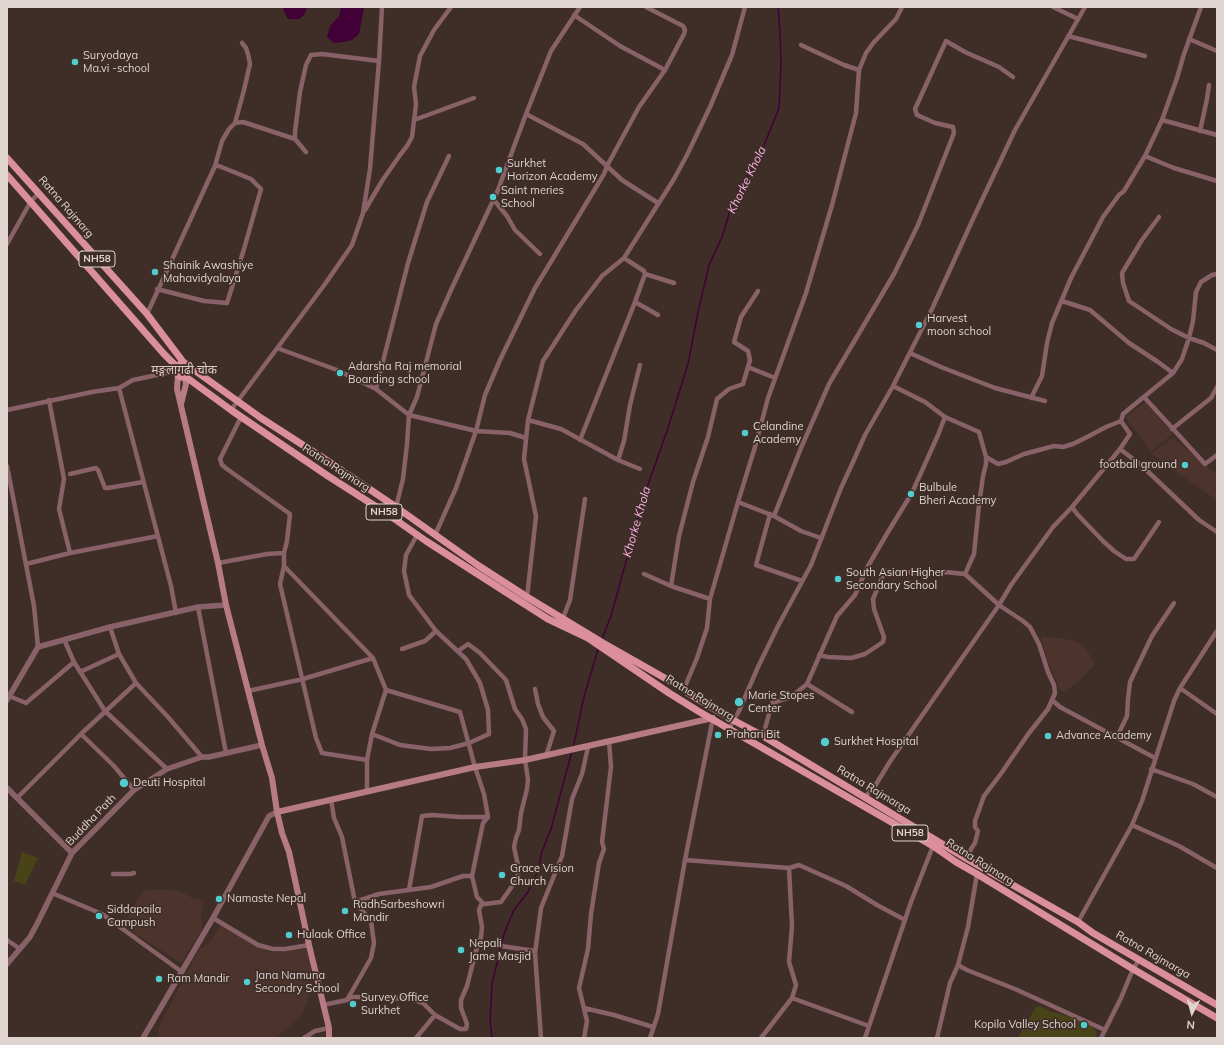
<!DOCTYPE html>
<meta charset="utf-8">
<style>
body{margin:0}
#map{position:relative;width:1224px;height:1045px;overflow:hidden;background:#3f2e28;font-family:Mulish,sans-serif}
canvas{display:block}
.frame{position:absolute;inset:0;border:8px solid #dfd4d0;pointer-events:none}
.north{position:absolute;left:1172px;top:993px;width:40px;height:40px;-webkit-text-stroke:3px #3f2e28;paint-order:stroke;rotate:186deg;font-size:11px;font-weight:700;line-height:16px;text-align:center;color:#dfd4d0}
.north::after{content:'';display:block;margin:auto;width:14px;height:18px;background:#dfd4d0;clip-path:polygon(50% 0,100% 100%,50% 72%,0 100%)}
</style>
<div id="map">
<canvas width="1224" height="1045"></canvas>
<div class="frame"></div>
<div class="north">N</div>
</div>
<script>
const ctx = document.querySelector('canvas').getContext('2d');
ctx.lineJoin = 'round';
function fillPath(path, color) { ctx.fillStyle = color; ctx.fill(path, 'evenodd'); }
const shape = rows => new Path2D(rows.map(r => 'M' + r).join(''));
function stroke(path, color, width, dash) { ctx.strokeStyle = color; ctx.lineWidth = width; ctx.lineCap = dash ? 'butt' : 'round'; ctx.setLineDash(dash || []); ctx.stroke(path); }
function label(font, color, halo, rows, align = 'center') {
  ctx.font = font + ' Mulish,"Noto Sans Devanagari",sans-serif'; ctx.lineWidth = 3.5; ctx.setLineDash([]); ctx.textBaseline = 'middle'; ctx.strokeStyle = halo; ctx.fillStyle = color; for (const [text, x, y, turn = 0] of rows) {
    ctx.save(); ctx.translate(x, y); ctx.rotate((+turn || 0) * Math.PI / 180); ctx.textAlign = isNaN(turn) ? turn : align; if (halo) ctx.strokeText(text, 0, 0); ctx.fillText(text, 0, 0); ctx.restore();
  }
}
const built = shape([
 [1146,402,1173,434,1151,451,1125,417],
 [1173,438,1217,475,1217,500,1151,454],
 [1041,637,1061,638,1078,642,1085,647,1095,664,1079,681,1064,692,1059,689,1057,682,1053,675,1047,659],
 [145,890,174,890,184,893,192,898,204,901,201,916,202,930,181,963,128,929,124,925,135,903],
 [221,924,270,953,307,948,314,974,311,989,303,1014,276,1038,158,1038,158,1029,198,951,210,942]
]);
const green = shape([
 [22,852,38,858,25,885,14,881],
 [1040,1006,1050,1011,1083,1021,1095,1029,1097,1033,1095,1038,1018,1038,1036,1007]
]);
const water = shape([
 [284,7,307,7,305,14,299,19,288,19,283,10],
 [341,7,364,7,364,8,359,34,352,40,344,42,334,43,327,37,330,26,339,16]
]);
const stream = shape([
 [602,639,611,616,644,496,668,428,688,364,698,312,709,265,722,237,732,204,761,153,779,108,781,62,780,32,778,7],
 [573,748,584,697,598,649],
 [492,1038,490,1020,492,984,504,934,514,910,528,892,539,869,541,854,551,829,572,751]
]);
const minor = shape([
 [1053,7,1078,19],
 [574,15,620,46,665,70],
 [1068,36,1145,56],
 [1189,39,1217,51],
 [801,45,844,65,859,70],
 [526,114,583,144,622,180,658,203],
 [414,120,474,98],
 [1162,120,1217,135],
 [235,123,243,122,295,139,306,152],
 [1200,131,1207,99,1209,85],
 [295,139,295,132,300,92,306,65,311,55,322,54,379,61],
 [1145,156,1174,168,1217,181],
 [493,199,507,216,515,230,540,254],
 [365,210,382,181,400,155,407,146,412,137,416,104,414,87,420,56,434,30,451,7],
 [1159,217,1142,240,1122,273,1123,283,1129,301,1171,329,1189,338,1204,343,1217,350],
 [7,244,31,201,39,193],
 [645,274,674,283],
 [157,289,204,301,227,303,244,249,261,189,251,179,219,166,215,166],
 [1062,301,1090,310,1129,343,1158,362,1173,373],
 [635,302,658,315],
 [147,314,215,166,222,141,229,129,235,123,244,90,250,64,248,54,246,48,242,43],
 [277,348,337,370,376,389,409,415,476,431,510,433,526,438],
 [910,353,941,367,995,388,1045,401],
 [748,367,775,378],
 [893,386,925,402,945,417,979,432,986,457,998,464,1006,462,1024,454,1054,446,1063,447,1073,444,1089,436,1106,427,1121,421],
 [119,388,171,586,176,613],
 [376,389,408,263,427,202,449,156],
 [1144,397,1205,464,1217,455],
 [1031,398,1042,376,1047,343,1052,323,1071,278,1103,217,1119,195,1124,191,1145,156,1162,120,1177,78,1184,54,1201,7],
 [49,400,64,479,59,509,70,553],
 [7,410,92,392,119,388,133,380,176,371],
 [231,410,325,284,352,245,363,213,370,169,379,61,382,7],
 [241,417,220,459,222,465,227,469,290,514,287,541,284,553,284,566,280,584,316,738,322,753,367,760,367,792],
 [528,420,561,429,618,460,640,469],
 [1172,429,1211,398,1217,387],
 [580,440,635,302,645,274,644,271,624,258],
 [1120,449,1141,465,1199,520,1217,532],
 [986,457,986,464,983,476,979,505,974,554,965,574,999,605,1023,621,1030,627,1039,644,1048,672,1054,685,1055,693,1052,700,1060,707,1155,758],
 [618,460,624,441,630,405,640,365],
 [7,466,34,606,38,647],
 [70,474,96,468,98,470,105,488,108,488,143,482],
 [738,502,774,516,801,531,821,538],
 [396,507,403,479,407,444,409,415,417,397,436,324,451,290,498,190,526,114,551,51,580,7],
 [1072,507,1077,514,1103,541,1114,551,1126,559,1134,559,1159,522],
 [770,514,756,565,802,581],
 [774,516,801,448,829,384,894,274,918,225,954,133,953,127,935,123,917,115,915,109,946,41,965,52,999,67,1013,77],
 [435,535,456,488,476,431,485,395,500,360,535,288,604,174,607,166,639,107,665,70,684,34,685,30,683,26,646,7],
 [218,563,267,554,284,553],
 [26,564,70,553,158,536],
 [284,566,373,658,386,690,372,734,367,760],
 [644,574,671,586,710,599],
 [671,586,679,536,693,482,708,437,717,399,729,389,743,384,750,360,748,351,734,342,741,317,758,291],
 [527,597,536,516,524,459,528,420,543,361,576,310,602,276,624,258,674,179,687,155,710,107,732,55,745,7],
 [198,607,226,753],
 [563,618,570,600,585,499],
 [110,627,119,654,136,683,168,717,202,757],
 [65,639,66,644,74,662,105,711,167,769],
 [402,649,425,641,436,631],
 [819,655,828,657,851,658,865,654,883,642,884,637,874,609,873,599,885,571,921,573,945,572,965,574],
 [80,672,119,654],
 [807,684,852,712],
 [1180,688,1217,631],
 [535,689,538,704,543,717,554,731,546,756],
 [684,689,697,658,707,628,710,599,738,502,755,447,768,398,806,293,832,205,856,113,859,70,866,53,874,42,896,19,902,7],
 [386,690,460,712,475,767,484,794,488,817,483,823,472,876,477,897,484,904],
 [248,691,303,679,373,658],
 [9,696,26,703,74,662],
 [729,729,739,711,758,667,778,626,811,565,841,488,853,462,865,435,893,386,932,309,973,219,1015,130,1085,7],
 [81,734,114,766,134,790],
 [372,734,400,745,431,749,450,748,469,743,489,734,488,710,480,683,466,659,436,631,409,595,404,571,406,555,417,535],
 [763,736,772,703,791,697,807,684,837,616,855,595,868,566,888,532,912,493,938,435,945,417],
 [1117,737,1127,716,1128,699,1130,682,1152,636,1174,603],
 [1151,769,1193,784,1217,797],
 [17,798,81,734,136,683],
 [864,798,875,786,891,760,999,605,1011,585,1053,527,1072,507,1120,449,1130,434,1121,421,1123,414,1173,373,1182,359,1189,338,1193,321,1196,292,1201,282,1212,275,1217,274],
 [331,799,334,818,342,837,355,902,371,921,374,943,371,958,347,1000],
 [1132,825,1179,846,1217,868],
 [967,859,971,849,975,843,978,831,975,827,975,821,984,796,1000,775,1029,733,1048,709,1052,700],
 [685,860,789,868,792,926,789,962,796,985,792,998,761,1038],
 [789,868,799,865,846,886,877,905,905,920],
 [113,874,130,874,134,873],
 [409,890,422,816,432,815,460,817,488,817],
 [52,893,102,914,182,972],
 [355,902,379,894,431,887,463,876,472,876],
 [213,918,258,945,273,949,285,949,309,945],
 [1078,922,1132,825,1142,801,1174,701,1180,688,1217,714],
 [7,940,20,949],
 [501,946,535,951],
 [958,965,967,970,1015,989,1105,1030],
 [792,998,869,1026],
 [323,1005,347,1000,354,997,365,997,387,999,408,998,423,1003,435,1015,460,1029,466,1029,467,1024,461,1008,461,1000,467,986,476,951,481,937,482,927,479,910,481,905,484,904,501,902,517,879,519,870,514,847,516,838,519,830,521,813,527,789,528,779,525,760,526,729,522,719,515,709,506,680,480,653,468,644,458,651],
 [584,1008,614,1015,653,1027],
 [304,1038,315,1031,329,1028],
 [416,1038,435,1015],
 [541,1038,535,953,541,908,562,856,572,799,582,774,588,747],
 [584,1038,587,1021,579,988,588,949,591,914,599,863,604,849,602,842,611,767,609,741],
 [650,1038,658,1014,685,860,713,718],
 [865,1038,911,902,933,846],
 [937,1038,950,983,958,965,968,927,977,874],
 [1101,1038,1121,998,1133,969,1139,960]
]);
const tertiary = shape([
 [7,700,38,647,110,627,198,607,226,605],
 [7,788,72,853],
 [7,964,30,937,38,922,72,853,134,790,167,769,202,757,209,757,262,745],
 [143,1038,213,918,269,816,277,812]
]);
const secondary = shape([
 [178,375,177,389,218,563,226,605,262,745,272,778,277,812,282,833,289,852,309,945,329,1028,329,1038],
 [181,404,186,384,185,377],
 [277,812,475,767,525,760,713,718]
]);
const primary = shape([
 [7,158,147,314,184,363,188,365],
 [7,175,164,354,177,367],
 [184,363,180,364,177,367,176,371,178,375,181,377,186,377,231,410,328,476,386,513,426,541,515,598,548,619,588,638,669,693,698,711,933,846,956,862,977,874,1133,969,1217,1018],
 [190,367,261,418,323,458,396,507,479,566,527,597,603,643,684,689,688,693,733,720,763,736,967,859,1078,922,1093,933,1217,1005]
]);
const markers = [
 [75,62,4,"#52cdce"],
 [499,170,4,"#52cdce"],
 [493,197,4,"#52cdce"],
 [155,272,4,"#52cdce"],
 [919,325,4,"#52cdce"],
 [340,373,4,"#52cdce"],
 [745,433,4,"#52cdce"],
 [1185,465,4,"#52cdce"],
 [911,494,4,"#52cdce"],
 [838,579,4,"#52cdce"],
 [739,702,5,"#52cdce"],
 [718,735,4,"#52cdce"],
 [1048,736,4,"#52cdce"],
 [825,742,5,"#52cdce"],
 [124,783,5,"#52cdce"],
 [502,875,4,"#52cdce"],
 [219,899,4,"#52cdce"],
 [345,911,4,"#52cdce"],
 [99,916,4,"#52cdce"],
 [289,935,4,"#52cdce"],
 [461,950,4,"#52cdce"],
 [159,979,4,"#52cdce"],
 [247,982,4,"#52cdce"],
 [353,1004,4,"#52cdce"],
 [1084,1025,4,"#52cdce"]
];
const shields = [
 [97,259,36],
 [384,512,36],
 [910,833,36]
];
const shieldNames = [
 ["NH58",97,259],
 ["NH58",384,512],
 ["NH58",910,833]
];
const poiNames = [
 ["Suryodaya",83,56],
 ["Ma.vi -school",83,69],
 ["Surkhet",507,164],
 ["Horizon Academy",507,177],
 ["Saint meries",501,191],
 ["School",501,204],
 ["Shainik Awashiye",163,266],
 ["Mahavidyalaya",163,279],
 ["Harvest",927,319],
 ["moon school",927,332],
 ["Adarsha Raj memorial",348,367],
 ["Boarding school",348,380],
 ["Celandine",753,427],
 ["Academy",753,440],
 ["football ground",1177,465,"right"],
 ["Bulbule",919,488],
 ["Bheri Academy",919,501],
 ["South Asian Higher",846,573],
 ["Secondary School",846,586],
 ["Marie Stopes",748,696],
 ["Center",748,709],
 ["Prahari Bit",726,735],
 ["Advance Academy",1056,736],
 ["Surkhet Hospital",834,742],
 ["Deuti Hospital",133,783],
 ["Grace Vision",510,869],
 ["Church",510,882],
 ["Namaste Nepal",227,899],
 ["RadhSarbeshowri",353,905],
 ["Mandir",353,918],
 ["Siddapaila",107,910],
 ["Campush",107,923],
 ["Hulaak Office",297,935],
 ["Nepali",469,944],
 ["Jame Masjid",469,957],
 ["Jana Namuna",255,976],
 ["Secondry School",255,989],
 ["Ram Mandir",167,979],
 ["Survey Office",361,998],
 ["Surkhet",361,1011],
 ["Kopila Valley School",1076,1025,"right"]
];
const streetNames = [
 ["Ratna Rajmarg",66,207,49],
 ["Ratna Rajmarg",336,468,33],
 ["Ratna Rajmarg",700,698,31],
 ["Ratna Rajmarga",874,790,31],
 ["Buddha Path",91,820,-46],
 ["Ratna Rajmarg",980,862,32],
 ["Ratna Rajmarga",1153,955,30]
];
const waterNames = [
 ["Khorke Khola",747,180,-64],
 ["Khorke Khola",637,522,-74]
];
const neighbourhoodNames = [
 ["मङ्गलागढी चोक",184,370]
];
fillPath(built, '#4c342c');
fillPath(green, '#494318');
fillPath(water, '#410136');
stroke(stream, '#410136', 1.5);
stroke(minor, '#886268', 4.5);
stroke(tertiary, '#886268', 5.5);
stroke(secondary, '#b77b86', 6);
stroke(primary, '#db8f9c', 7);
for (const [x, y, r, color] of markers) { const dot = new Path2D(); dot.arc(x, y, r, 0, 2 * Math.PI); ctx.fillStyle = color; ctx.fill(dot); stroke(dot, '#3f2e28', 1.5); }
for (const [x, y, w] of shields) { const box = new Path2D(); box.roundRect(x - w / 2, y - 8, w, 16, 3); ctx.fillStyle = '#3f2e28'; ctx.fill(box); stroke(box, '#dfd4d0', 1); }
label('bold 10px', '#dfd4d0', null, shieldNames);
label('11px', '#dfd4d0', '#3f2e28', poiNames, 'left');
label('11px', '#dfd4d0', '#3f2e28', streetNames);
label('italic 12px', '#fdb1e9', '#3f2e28', waterNames);
label('12px', '#e0c8c1', '#3f2e28', neighbourhoodNames);
</script>
